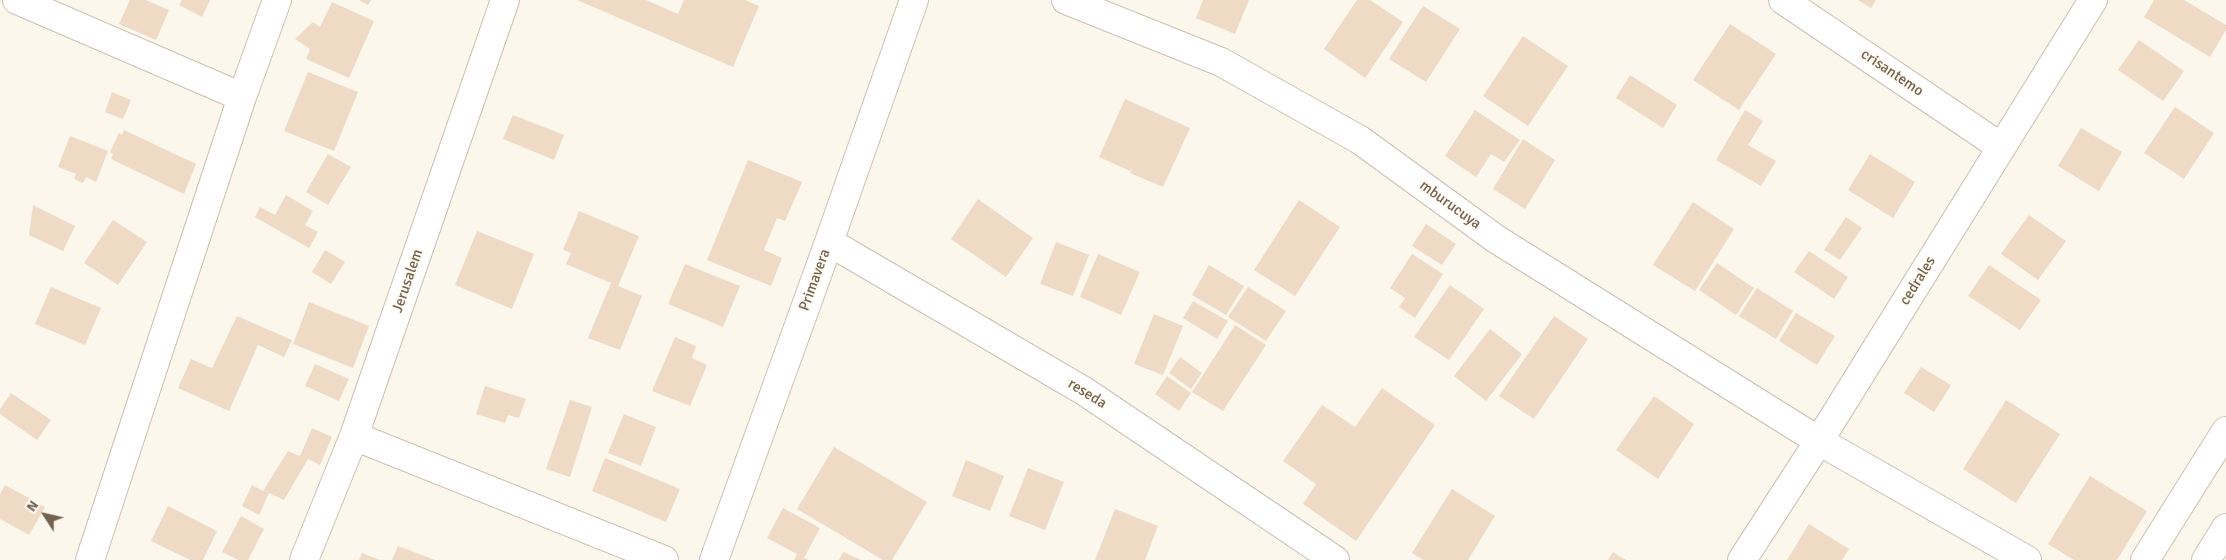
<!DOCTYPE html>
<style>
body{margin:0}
#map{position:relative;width:2226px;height:560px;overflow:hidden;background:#fbf7ec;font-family:Signika,sans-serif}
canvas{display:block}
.north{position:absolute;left:20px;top:490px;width:50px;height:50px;-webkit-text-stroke:4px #fefbf2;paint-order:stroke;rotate:305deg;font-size:14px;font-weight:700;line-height:20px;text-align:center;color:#756150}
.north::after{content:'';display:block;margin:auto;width:18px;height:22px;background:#756150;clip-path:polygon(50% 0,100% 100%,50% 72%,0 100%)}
</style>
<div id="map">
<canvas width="2226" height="560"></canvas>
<div class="north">N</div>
</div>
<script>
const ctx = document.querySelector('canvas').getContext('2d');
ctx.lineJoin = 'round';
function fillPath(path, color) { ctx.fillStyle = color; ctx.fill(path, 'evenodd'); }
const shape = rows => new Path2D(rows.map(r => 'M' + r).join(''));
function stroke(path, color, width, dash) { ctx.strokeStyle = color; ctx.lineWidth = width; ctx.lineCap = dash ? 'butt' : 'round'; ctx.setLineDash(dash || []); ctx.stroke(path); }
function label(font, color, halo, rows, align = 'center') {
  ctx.font = font + ' Signika,sans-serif'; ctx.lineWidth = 4; ctx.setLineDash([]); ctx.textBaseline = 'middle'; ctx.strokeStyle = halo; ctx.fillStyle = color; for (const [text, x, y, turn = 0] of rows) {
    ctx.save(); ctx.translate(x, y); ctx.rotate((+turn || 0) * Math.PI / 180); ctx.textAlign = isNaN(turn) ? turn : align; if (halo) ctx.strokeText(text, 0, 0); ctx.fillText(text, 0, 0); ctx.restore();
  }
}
const building = shape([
 [130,0,146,0,169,10,156,40,119,24],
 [182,0,210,0,202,17,179,5],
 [359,0,371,0,368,5],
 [577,0,646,0,678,14,684,0,745,0,759,6,733,67],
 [1203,0,1249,0,1235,34,1196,18],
 [1357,0,1370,0,1403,22,1365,78,1324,49],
 [1858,0,1876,0,1871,8],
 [2154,0,2184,0,2226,25,2226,30,2210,57,2144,17],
 [332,2,374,21,349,78,306,59,310,49,295,39,313,22,320,27],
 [1423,6,1460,29,1426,82,1389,59],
 [1730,24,1776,54,1739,110,1693,80],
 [1523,36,1568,66,1528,126,1483,96],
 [2139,40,2184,71,2163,101,2118,70],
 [308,72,358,92,334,151,284,131],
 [1630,75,1677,105,1663,128,1616,98],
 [112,92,131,100,123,119,105,112],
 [1125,99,1190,128,1163,187,1130,173,1133,167,1130,171,1099,157],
 [2175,107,2214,133,2184,179,2144,153],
 [1475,110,1520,140,1504,162,1491,154,1476,177,1445,156],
 [1745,110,1763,121,1748,145,1776,161,1761,186,1716,160],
 [513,115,564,135,554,160,503,139],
 [2081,128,2122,152,2099,191,2058,166],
 [124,130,196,164,184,194,111,159,113,154,110,152,119,133,122,135],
 [70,136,108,151,96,182,86,177,83,183,74,179,76,174,58,167],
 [1523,139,1555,160,1525,209,1493,189],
 [328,154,351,167,328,205,306,192],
 [1870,154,1915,182,1893,218,1848,190],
 [748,160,802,182,785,221,777,218,764,250,782,258,771,286,707,260],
 [286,195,313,211,305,225,318,232,309,248,255,217,260,207,275,215],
 [978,199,1033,238,1006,277,951,239],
 [1299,200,1340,227,1295,296,1254,270],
 [1693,202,1734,229,1695,291,1653,265],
 [33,205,75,226,63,251,29,235],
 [579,211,639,236,618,286,642,296,620,350,588,338,611,283,566,264,571,253,563,250],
 [2029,215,2066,241,2038,280,2001,254],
 [1846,217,1862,228,1840,260,1824,250],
 [113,220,147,242,118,285,84,263],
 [1426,224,1456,244,1442,265,1412,246],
 [477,231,534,254,512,309,455,285],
 [1056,242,1089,255,1073,296,1040,284],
 [325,250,345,262,331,284,312,272],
 [1809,251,1848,277,1834,299,1794,272],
 [1098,254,1140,272,1121,315,1080,297],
 [1412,254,1443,274,1415,318,1399,307,1405,298,1390,288],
 [1717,263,1754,288,1736,315,1699,290],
 [685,264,740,286,723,327,668,304],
 [1209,265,1244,286,1226,315,1192,295],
 [1989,265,2041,300,2020,330,1968,296],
 [1450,285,1484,309,1449,360,1414,337],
 [51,287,101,308,85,345,35,324],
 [1248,287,1286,311,1266,341,1228,317],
 [1757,288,1793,311,1776,339,1739,316],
 [1193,301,1228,321,1217,339,1183,318],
 [309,302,369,326,353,368,293,344],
 [1796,313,1835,336,1817,365,1779,341],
 [1154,314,1183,326,1163,375,1134,364],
 [237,316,292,340,284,357,258,345,229,411,178,388,191,359,212,368],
 [1554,316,1588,339,1534,419,1499,396],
 [1235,325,1266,345,1223,411,1192,392],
 [1490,329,1522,354,1486,401,1454,376],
 [675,337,696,346,692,358,707,365,690,406,652,391],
 [1180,357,1202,373,1191,389,1169,373],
 [315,364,349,379,339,401,305,386],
 [1921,367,1951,385,1934,412,1904,393],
 [1167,376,1191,393,1179,411,1155,394],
 [485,386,526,399,519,418,508,415,505,423,476,414],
 [1382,388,1435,425,1356,541,1303,504,1316,484,1283,461,1322,405,1355,427],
 [11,393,51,420,37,440,0,414,0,409],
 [1654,396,1694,424,1658,479,1616,450],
 [570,400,592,407,570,477,546,469],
 [2006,400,2060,434,2016,503,1963,469],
 [624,414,656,427,641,466,608,453],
 [312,428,332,437,320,465,308,459,284,500,269,493,259,515,242,506,252,485,263,491,288,451,300,456],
 [834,447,927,502,892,560,883,560,797,509],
 [605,458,680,489,666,522,592,491],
 [966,460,1004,476,990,511,952,496],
 [1028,468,1064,482,1045,530,1009,516],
 [2090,476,2147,511,2117,560,2074,560,2048,544],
 [5,485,45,507,29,535,0,519,0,494],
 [1452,489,1495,516,1468,560,1423,560,1412,553],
 [168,506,217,531,203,560,190,560,151,541],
 [783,508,820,528,804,558,809,560,794,560,797,554,767,538],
 [1115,509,1158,526,1145,560,1095,560],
 [241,516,264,529,248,560,238,560,222,552],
 [1809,524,1849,549,1842,560,1787,560],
 [398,546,435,560,392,560],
 [843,552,861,560,839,560],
 [1613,552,1626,560,1608,560],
 [362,553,380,560,359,560]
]);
const street = shape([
 [17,0,242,97],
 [1066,0,1221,62,1360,140,1496,239,1819,441,2027,560],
 [1783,0,2001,147],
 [829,242,1084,391,1335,560],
 [354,436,664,560],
 [90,560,242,97,277,0],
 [304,560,354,436,505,0],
 [714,560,829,242,914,0],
 [1742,560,1819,441,2093,0]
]);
const secondary = shape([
 [2145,560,2226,431],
 [2206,560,2226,528]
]);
const streetNames = [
 ["crisantemo",1892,73,34],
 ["mburucuya",1450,205,36],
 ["Primavera",815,280,-70],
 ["Jerusalem",408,281,-71],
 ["cedrales",1918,281,-58],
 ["reseda",1087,394,32]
];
fillPath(building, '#efdac5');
stroke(street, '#cdc0b2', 30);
stroke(secondary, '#d0c1b0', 30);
stroke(street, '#fff', 28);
stroke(secondary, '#fff', 28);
label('15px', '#756150', '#fefbf2', streetNames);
</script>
